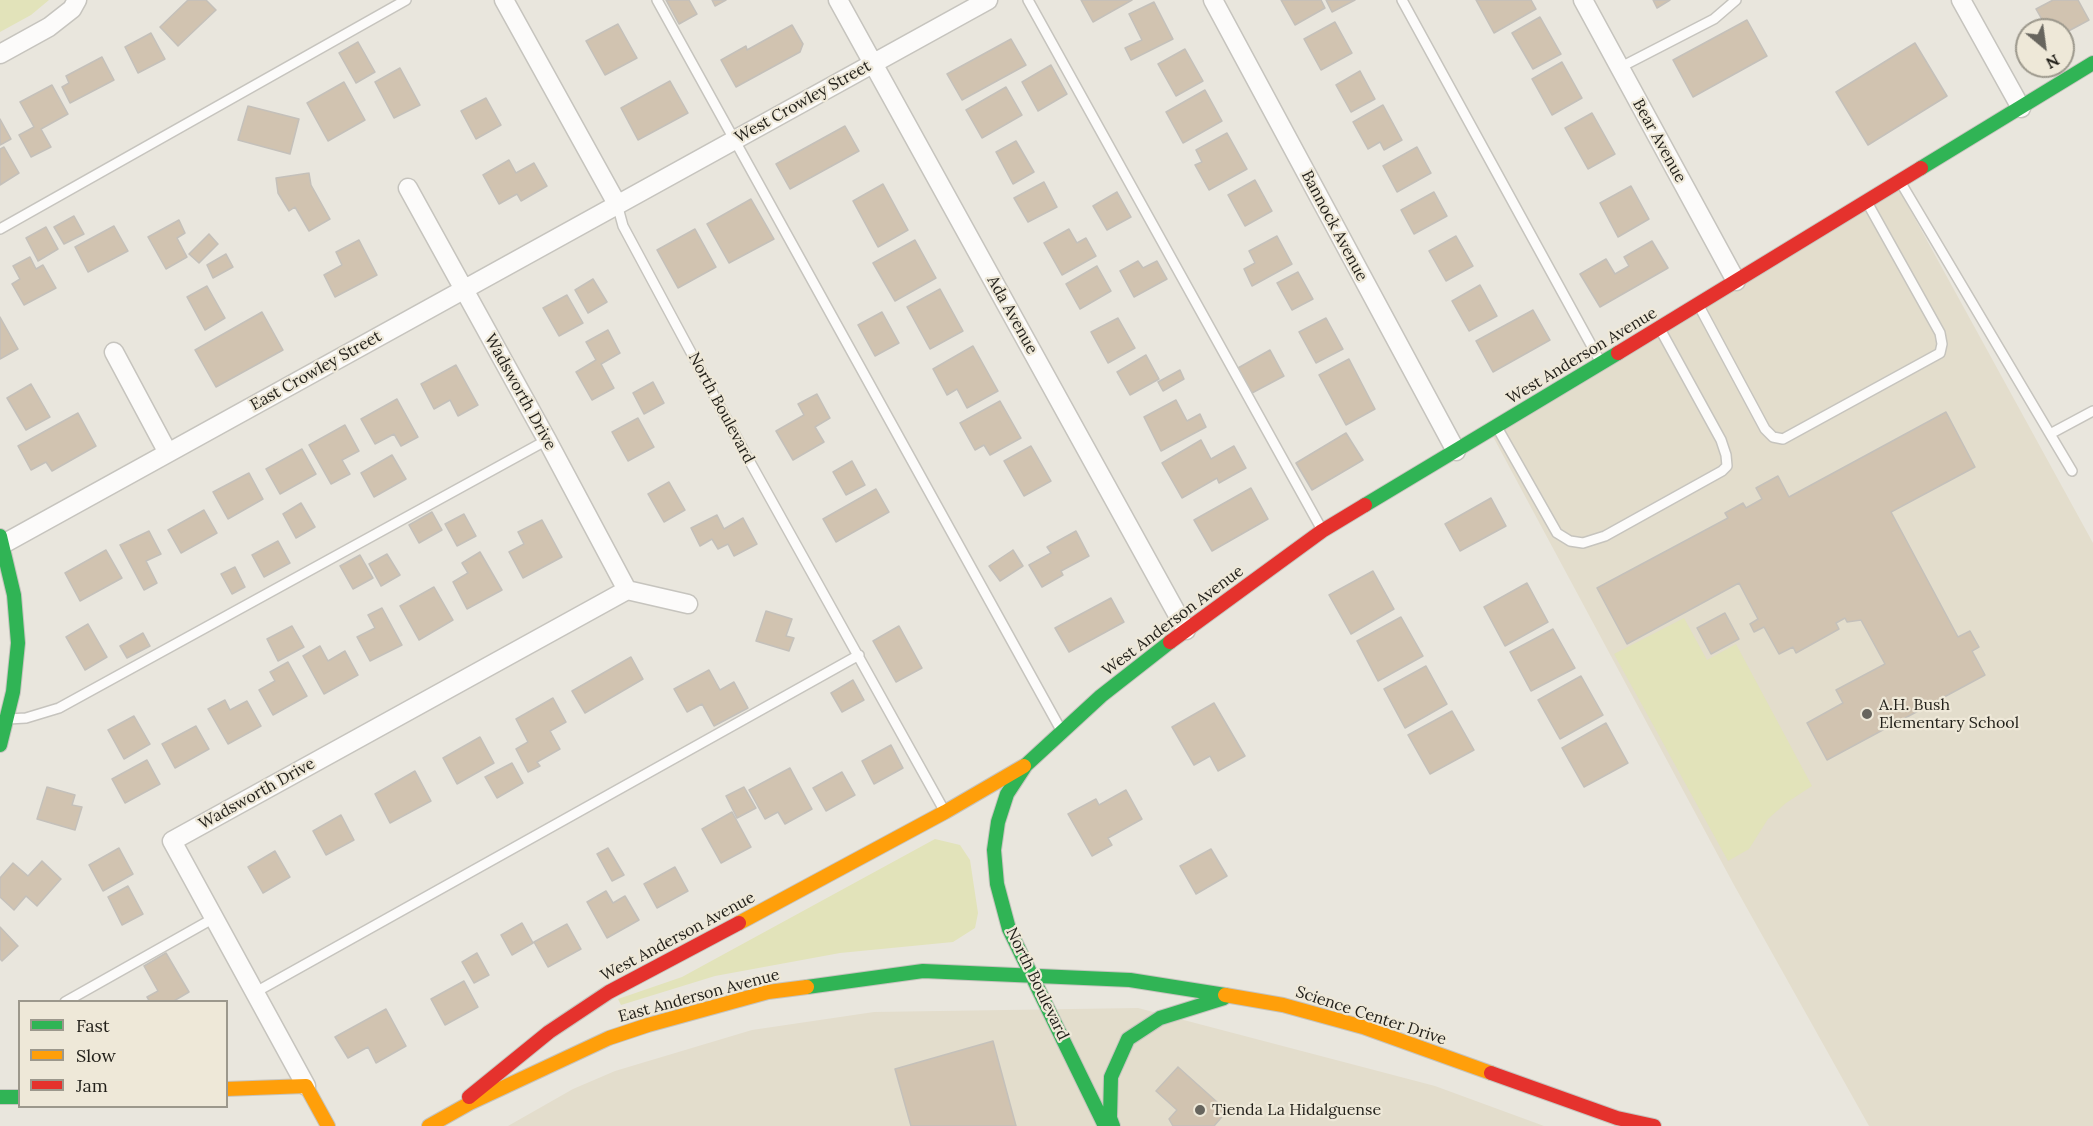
<!DOCTYPE html>
<style>
body{margin:0}
#map{position:relative;width:2093px;height:1126px;overflow:hidden;background:#e9e6dd;font-family:Lora,serif}
canvas{display:block}
.legend{position:absolute;left:18px;top:1000px;width:210px;height:108px;box-sizing:border-box;background:#eee8d8;border:2px solid #9c988c;margin:0;padding:8px 10px;list-style:none;font-size:18px;color:#211f19}
.legend li{display:flex;align-items:center;gap:12px;height:30px}
.legend b{width:30px;border:2px solid #9c988c}
.north{position:absolute;left:2015px;top:18px;width:60px;height:60px;box-sizing:border-box;background:#eee8d8;border:2px solid #9c988c;border-radius:50%;rotate:151deg;font-size:16px;font-weight:700;line-height:24px;text-align:center;color:#211f19}
.north::after{content:'';display:block;margin:auto;width:21px;height:27px;background:#67655e;clip-path:polygon(50% 0,100% 100%,50% 72%,0 100%)}
</style>
<div id="map">
<canvas width="2093" height="1126"></canvas>
<ul class="legend">
<li><b style="height:8px;background:#30b455"></b>Fast</li>
<li><b style="height:8px;background:#ff9f0a"></b>Slow</li>
<li><b style="height:8px;background:#e5322d"></b>Jam</li>
</ul>
<div class="north">N</div>
</div>
<script>
const ctx = document.querySelector('canvas').getContext('2d');
ctx.lineJoin = 'round';
function fillPath(path, color) { ctx.fillStyle = color; ctx.fill(path, 'evenodd'); }
const shape = rows => new Path2D(rows.map(r => 'M' + r).join(''));
function stroke(path, color, width, dash) { ctx.strokeStyle = color; ctx.lineWidth = width; ctx.lineCap = dash ? 'butt' : 'round'; ctx.setLineDash(dash || []); ctx.stroke(path); }
function label(font, color, halo, rows, align = 'center') {
  ctx.font = font + ' Lora,serif'; ctx.lineWidth = 4.5; ctx.setLineDash([]); ctx.textBaseline = 'middle'; ctx.strokeStyle = halo; ctx.fillStyle = color; for (const [text, x, y, turn = 0] of rows) {
    ctx.save(); ctx.translate(x, y); ctx.rotate((+turn || 0) * Math.PI / 180); ctx.textAlign = isNaN(turn) ? turn : align; if (halo) ctx.strokeText(text, 0, 0); ctx.fillText(text, 0, 0); ctx.restore();
  }
}
const built = shape([
 [1896,184,2093,543,2093,1126,1869,1126,1734,885,1490,431],
 [1138,1008,1435,1086,1544,1126,508,1126,573,1089,615,1071,752,1030,874,1012]
]);
const green = shape([
 [0,0,49,0,31,15,0,32],
 [1684,618,1707,660,1736,644,1812,786,1786,803,1768,819,1749,849,1728,861,1614,654],
 [935,839,960,845,970,860,978,913,975,928,953,942,840,953,715,976,621,1005,618,999,682,977]
]);
const building = shape([
 [188,0,206,0,216,10,178,46,160,27,188,0],
 [666,0,689,0,697,14,679,24,666,0],
 [712,0,726,0,715,6,712,0],
 [1081,0,1132,0,1093,22,1081,0],
 [1281,0,1321,0,1325,8,1295,25,1281,0],
 [1326,0,1355,0,1332,12,1326,0],
 [1476,0,1531,0,1536,9,1494,33,1476,0],
 [1653,0,1670,0,1657,8,1653,0],
 [2053,0,2078,0,2089,20,2063,34,2063,30,2048,30,2036,9,2053,0],
 [1154,2,1173,39,1131,60,1125,48,1142,40,1129,14,1154,2],
 [1540,17,1561,54,1533,69,1512,33,1540,17],
 [1747,20,1767,56,1693,97,1673,60,1747,20],
 [1335,22,1352,53,1321,70,1304,39,1335,22],
 [618,24,637,58,605,75,586,41,618,24],
 [792,25,803,44,800,52,736,87,721,60,746,46,747,50,792,25],
 [151,33,165,59,138,73,125,47,151,33],
 [1011,39,1026,65,962,100,947,74,1011,39],
 [358,42,375,72,356,83,339,53,358,42],
 [1915,43,1947,96,1868,145,1836,92,1915,43],
 [1185,49,1203,81,1176,96,1158,64,1185,49],
 [102,57,114,80,70,103,62,87,69,83,66,76,102,57],
 [1562,62,1582,98,1552,115,1532,79,1562,62],
 [1051,65,1067,94,1038,111,1022,82,1051,65],
 [400,68,420,105,394,118,375,82,400,68],
 [1360,71,1375,99,1351,112,1336,85,1360,71],
 [670,81,688,113,638,140,621,108,670,81],
 [344,82,365,120,328,141,307,103,344,82],
 [52,85,68,114,41,129,51,147,31,157,19,135,34,127,20,102,52,85],
 [1006,87,1022,115,982,138,966,110,1006,87],
 [1205,90,1222,121,1183,143,1166,112,1205,90],
 [486,98,501,125,476,139,461,111,486,98],
 [1383,105,1402,140,1384,150,1380,142,1368,149,1353,122,1383,105],
 [248,106,299,119,290,154,238,140,248,106],
 [1592,113,1615,154,1588,169,1565,128,1592,113],
 [0,119,11,139,0,145,0,119],
 [845,126,859,151,790,189,776,164,845,126],
 [1227,133,1247,169,1209,190,1195,165,1202,162,1196,150,1227,133],
 [1016,141,1034,172,1013,184,996,152,1016,141],
 [4,147,19,173,0,185,0,149,4,147],
 [1417,147,1431,173,1397,192,1383,166,1417,147],
 [509,160,516,173,534,163,547,186,521,201,517,194,499,204,483,175,509,160],
 [309,173,311,185,330,219,309,231,295,207,289,211,278,193,276,178,309,173],
 [1255,180,1272,211,1245,226,1228,195,1255,180],
 [1044,182,1057,207,1028,222,1014,198,1044,182],
 [883,184,908,230,878,247,853,201,883,184],
 [1631,186,1649,219,1618,237,1600,203,1631,186],
 [1117,192,1131,217,1107,230,1093,206,1117,192],
 [1434,192,1447,216,1414,234,1401,210,1434,192],
 [751,199,774,239,729,263,707,224,751,199],
 [74,216,84,234,64,244,54,227,74,216],
 [179,220,185,233,177,238,187,257,166,269,148,237,179,220],
 [114,226,128,251,88,272,75,247,114,226],
 [46,227,58,249,38,261,26,238,46,227],
 [695,229,716,267,678,288,657,250,695,229],
 [1069,229,1077,243,1086,238,1096,256,1062,275,1044,243,1069,229],
 [209,234,218,244,199,263,189,254,209,234],
 [1277,236,1292,264,1252,286,1244,269,1255,263,1249,251,1277,236],
 [1456,236,1473,266,1446,281,1429,251,1456,236],
 [359,240,377,275,335,297,324,275,342,265,336,252,359,240],
 [915,240,936,278,895,301,873,263,915,240],
 [1652,241,1668,268,1600,307,1580,274,1606,259,1615,274,1629,266,1624,257,1652,241],
 [226,254,233,267,213,278,207,265,226,254],
 [30,257,36,269,43,265,56,288,24,305,12,284,20,279,13,266,30,257],
 [1138,261,1143,268,1157,261,1167,279,1134,297,1120,271,1138,261],
 [1097,266,1111,291,1080,309,1066,284,1097,266],
 [1298,272,1313,299,1292,310,1277,283,1298,272],
 [593,279,607,302,588,313,575,290,593,279],
 [1480,285,1497,316,1469,331,1452,301,1480,285],
 [207,286,225,318,205,330,187,297,207,286],
 [940,289,963,331,930,349,907,307,940,289],
 [567,295,583,323,559,336,543,308,567,295],
 [1533,310,1550,340,1493,372,1476,341,1533,310],
 [262,312,283,350,216,387,195,350,262,312],
 [882,312,899,343,875,356,858,325,882,312],
 [0,317,18,349,0,359,0,317],
 [1118,318,1135,348,1108,363,1091,332,1118,318],
 [1326,318,1343,349,1316,363,1299,332,1326,318],
 [608,330,620,353,601,364,614,388,592,400,576,372,596,360,586,342,608,330],
 [973,346,998,391,967,408,957,389,947,395,933,369,973,346],
 [1270,350,1284,376,1252,393,1238,368,1270,350],
 [1146,355,1159,379,1130,395,1117,372,1146,355],
 [1349,359,1375,409,1346,425,1319,375,1349,359],
 [456,365,478,405,458,416,450,400,434,409,421,384,456,365],
 [1180,370,1184,379,1163,391,1158,382,1180,370],
 [653,382,664,403,644,414,633,393,653,382],
 [31,384,50,417,26,430,7,398,31,384],
 [817,394,830,418,815,427,824,442,793,460,776,431,804,415,798,404,817,394],
 [397,399,418,437,401,446,394,434,375,444,361,419,397,399],
 [1176,400,1187,421,1200,414,1206,427,1161,451,1144,417,1176,400],
 [1000,401,1021,438,990,455,984,445,975,450,960,423,1000,401],
 [1946,412,1975,467,1891,512,1958,637,1970,631,1979,647,1972,651,1985,675,1827,760,1807,723,1843,703,1836,690,1885,664,1861,620,1847,622,1845,618,1836,623,1839,629,1796,653,1793,647,1779,654,1764,627,1754,632,1750,624,1758,619,1739,583,1627,644,1597,588,1728,518,1725,513,1743,503,1746,508,1762,499,1756,488,1778,476,1789,497,1946,412],
 [78,413,96,446,52,471,46,462,31,470,18,446,78,413],
 [638,418,654,447,628,461,612,432,638,418],
 [345,425,359,451,342,460,350,474,331,484,309,445,345,425],
 [1346,433,1363,460,1312,490,1296,463,1346,433],
 [1201,440,1211,459,1234,446,1246,468,1219,483,1217,478,1182,498,1162,463,1201,440],
 [1031,446,1051,481,1024,496,1004,461,1031,446],
 [302,449,316,474,280,494,266,469,302,449],
 [392,455,406,479,374,497,361,473,392,455],
 [852,461,865,485,846,495,833,472,852,461],
 [249,473,263,499,228,519,213,492,249,473],
 [669,482,685,510,664,522,648,494,669,482],
 [1251,488,1268,519,1212,551,1194,520,1251,488],
 [876,489,889,512,836,542,823,519,876,489],
 [1491,498,1506,526,1460,551,1445,524,1491,498],
 [301,503,315,527,296,538,283,514,301,503],
 [204,510,217,533,181,553,168,530,204,510],
 [432,512,442,530,419,543,409,525,432,512],
 [464,514,476,536,457,546,445,524,464,514],
 [717,515,724,529,743,518,757,544,734,556,728,544,718,549,712,539,700,546,691,528,717,515],
 [542,520,562,557,523,578,509,552,524,544,518,532,542,520],
 [149,531,161,554,146,561,157,583,144,590,120,545,149,531],
 [1076,531,1089,556,1061,571,1063,575,1042,587,1029,565,1051,553,1047,547,1076,531],
 [278,541,290,563,264,577,252,555,278,541],
 [106,550,122,578,80,601,65,573,106,550],
 [1013,550,1023,566,1000,581,989,566,1013,550],
 [480,552,502,590,467,609,453,582,468,573,462,563,480,552],
 [387,554,400,575,381,586,369,564,387,554],
 [360,555,373,578,353,589,340,566,360,555],
 [235,567,245,587,232,594,221,574,235,567],
 [1373,571,1394,609,1351,634,1329,595,1373,571],
 [1527,583,1548,622,1505,646,1484,607,1527,583],
 [434,587,453,620,419,640,400,606,434,587],
 [1111,598,1124,622,1069,652,1055,628,1111,598],
 [382,608,402,645,370,661,357,637,375,628,368,615,382,608],
 [766,611,792,619,786,636,794,638,789,651,756,641,766,611],
 [1725,613,1739,639,1711,654,1697,628,1725,613],
 [1401,617,1423,656,1378,681,1357,641,1401,617],
 [88,624,107,657,85,670,66,637,88,624],
 [292,626,304,647,278,661,267,639,292,626],
 [899,626,922,668,896,682,873,641,899,626],
 [1553,629,1575,668,1531,691,1510,652,1553,629],
 [143,633,150,646,127,658,120,646,143,633],
 [320,646,328,661,345,651,358,675,324,694,303,656,320,646],
 [631,657,643,679,585,713,572,691,631,657],
 [288,662,307,696,273,715,259,690,275,681,270,672,288,662],
 [1426,666,1447,704,1405,728,1384,689,1426,666],
 [709,670,720,690,734,682,748,708,714,726,702,704,687,712,674,689,709,670],
 [1581,676,1603,715,1560,739,1538,700,1581,676],
 [853,680,864,700,842,712,831,693,853,680],
 [553,698,566,722,550,731,560,749,537,762,540,766,528,772,516,749,528,742,516,719,553,698],
 [225,700,230,710,247,701,261,726,228,744,208,709,225,700],
 [1214,703,1245,756,1218,771,1210,756,1194,765,1172,727,1214,703],
 [1452,711,1474,750,1430,774,1408,735,1452,711],
 [134,716,150,744,124,759,108,730,134,716],
 [1606,723,1628,763,1584,787,1562,748,1606,723],
 [196,726,209,749,175,768,162,744,196,726],
 [480,737,494,763,457,784,443,758,480,737],
 [891,745,903,768,874,784,862,761,891,745],
 [147,760,160,784,125,803,112,779,147,760],
 [512,763,523,783,497,798,485,777,512,763],
 [790,768,812,809,785,824,778,812,765,819,749,790,790,768],
 [415,771,431,801,390,823,375,794,415,771],
 [842,772,855,795,826,811,813,788,842,772],
 [47,787,75,795,72,805,82,807,75,830,37,819,47,787],
 [744,787,756,808,737,818,726,796,744,787],
 [1126,790,1142,819,1108,838,1112,845,1092,856,1068,814,1096,799,1099,805,1126,790],
 [732,812,751,847,721,863,702,829,732,812],
 [341,815,354,840,326,855,313,831,341,815],
 [119,848,133,874,103,891,89,865,119,848],
 [608,848,624,875,612,881,597,854,608,848],
 [1211,849,1227,876,1196,894,1180,866,1211,849],
 [275,851,290,877,263,893,248,867,275,851],
 [42,861,61,879,37,906,26,896,14,910,0,897,0,878,13,863,28,876,42,861],
 [675,867,688,891,657,908,644,884,675,867],
 [128,886,143,914,122,925,108,897,128,886],
 [606,891,613,903,625,896,639,920,607,938,587,902,606,891],
 [522,923,533,943,512,955,501,935,522,923],
 [567,924,581,949,548,967,534,942,567,924],
 [0,927,18,946,2,961,0,959,0,927],
 [166,953,189,992,172,1002,150,1002,147,997,158,991,144,966,166,953],
 [477,953,489,975,474,983,462,962,477,953],
 [464,981,478,1007,445,1025,431,999,464,981],
 [386,1009,406,1046,376,1063,368,1047,348,1058,335,1037,386,1009],
 [993,1041,1016,1126,911,1126,895,1069,993,1041],
 [1178,1067,1227,1111,1214,1126,1173,1126,1169,1119,1177,1110,1156,1091,1178,1067]
]);
const lane = shape([
 [657,0,1061,730],
 [1028,0,1321,528],
 [1402,0,1600,361],
 [1619,68,1714,19,1736,0],
 [1901,183,2050,434],
 [617,204,623,226,745,453,945,812],
 [0,229,406,0],
 [1699,306,1765,429,1773,437,1783,439,1940,353,1942,344,1940,333,1868,204],
 [1498,429,1557,533,1570,541,1583,543,1605,536,1722,471,1727,466,1726,455,1721,440,1660,329],
 [2072,471,2050,434,2093,411],
 [8,719,26,718,59,708,547,440],
 [254,993,859,655],
 [65,1002,214,918]
]);
const street = shape([
 [504,0,617,204],
 [838,0,1186,630],
 [1213,0,1456,451],
 [1583,0,1736,281],
 [1961,0,2021,108],
 [0,54,49,27,72,9,77,0],
 [408,188,547,440,627,590],
 [114,352,168,453],
 [3,544,988,0],
 [306,1086,172,841,627,590,688,604]
]);
const fast = shape([
 [1921,168,2093,63],
 [1365,505,1618,353],
 [0,536,14,595,18,643,13,692,0,745],
 [807,987,923,971,1130,980,1225,995],
 [0,1097,20,1097],
 [1105,1126,1009,929,997,884,994,850,998,822,1007,794,1026,765,1101,696,1170,642],
 [1113,1126,1110,1118,1111,1077,1128,1039,1160,1018,1224,998]
]);
const slow = shape([
 [739,923,945,812,1024,766],
 [1225,995,1283,1005,1363,1027,1491,1073],
 [226,1089,306,1086,328,1126],
 [429,1126,470,1103,609,1038,648,1025,768,992,807,987]
]);
const jam = shape([
 [1618,353,1921,168],
 [1170,642,1322,531,1365,505],
 [1491,1073,1617,1118,1654,1126],
 [469,1097,549,1032,609,992,739,923]
]);
const markers = [
 [1867,714,6,"#67655e"],
 [1200,1110,6,"#67655e"]
];
const streetNames = [
 ["West Crowley Street",803,102,-29],
 ["Bear Avenue",1659,141,61],
 ["Bannock Avenue",1334,226,62],
 ["Ada Avenue",1012,315,61],
 ["West Anderson Avenue",1582,356,-31],
 ["East Crowley Street",316,371,-29],
 ["Wadsworth Drive",520,392,61],
 ["North Boulevard",721,408,62],
 ["West Anderson Avenue",1173,621,-37],
 ["Wadsworth Drive",257,794,-29],
 ["West Anderson Avenue",678,937,-28],
 ["North Boulevard",1037,984,64],
 ["East Anderson Avenue",699,996,-15],
 ["Science Center Drive",1371,1016,18]
];
const poiNames = [
 ["A.H. Bush",1879,705],
 ["Elementary School",1879,723],
 ["Tienda La Hidalguense",1212,1110]
];
fillPath(built, '#e3ddcc');
fillPath(green, '#e2e3ba');
fillPath(building, '#d1c3b0');
stroke(building, '#c4c0ba', 1.5);
stroke(lane, '#c6c4be', 12);
stroke(street, '#c6c4be', 21);
stroke(fast, '#c6c4be', 16);
stroke(slow, '#c6c4be', 16);
stroke(jam, '#c6c4be', 16);
stroke(lane, '#fcfbfa', 9);
stroke(street, '#fcfbfa', 18);
stroke(fast, '#30b455', 14);
stroke(slow, '#ff9f0a', 14);
stroke(jam, '#e5322d', 14);
for (const [x, y, r, color] of markers) { const dot = new Path2D(); dot.arc(x, y, r, 0, 2 * Math.PI); ctx.fillStyle = color; ctx.fill(dot); stroke(dot, '#eee8d8', 2); }
label('16px', '#211f19', '#eee8d8', streetNames);
label('16px', '#211f19', '#eee8d8', poiNames, 'left');
</script>
